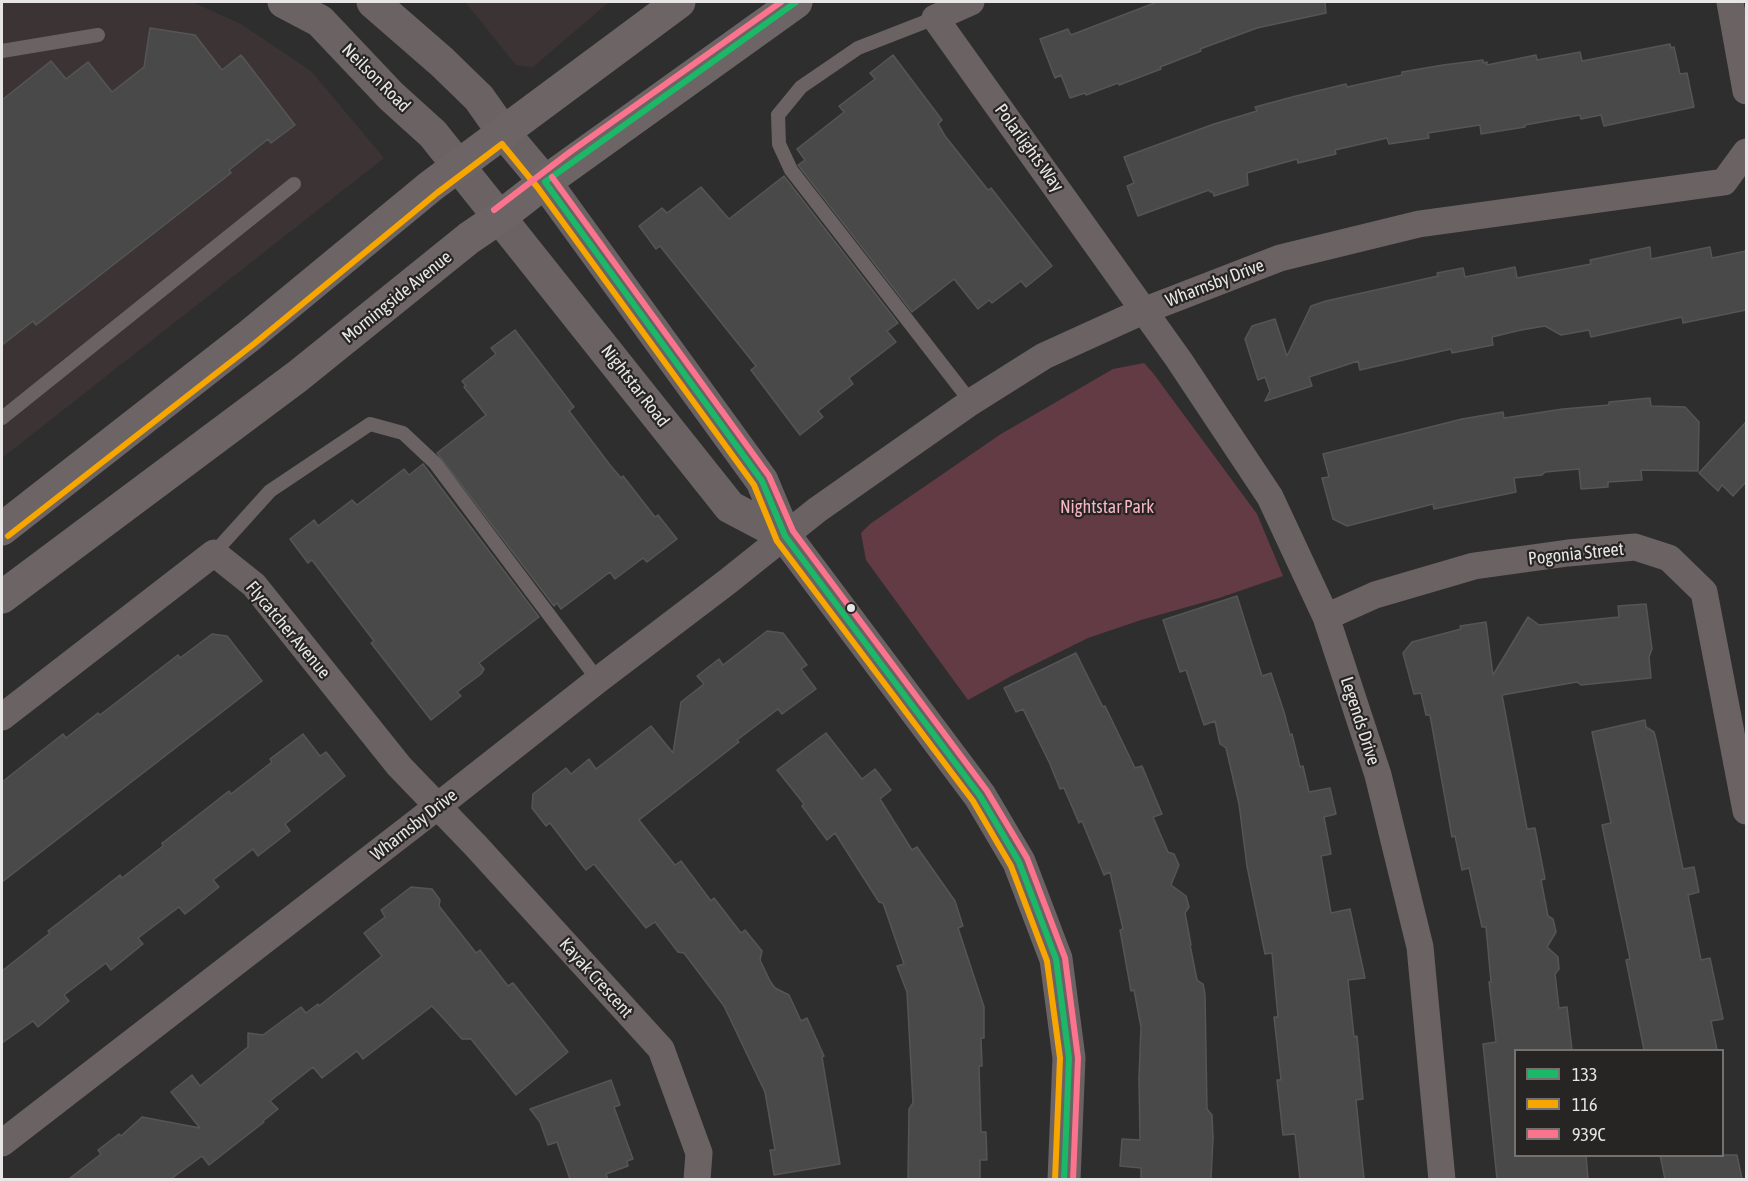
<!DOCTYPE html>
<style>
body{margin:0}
#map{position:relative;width:1748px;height:1181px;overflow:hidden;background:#2f2e2e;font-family:"Asap Condensed",sans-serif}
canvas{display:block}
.frame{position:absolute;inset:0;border:3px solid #e7e5e5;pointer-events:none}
.legend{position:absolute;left:1514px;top:1049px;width:210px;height:108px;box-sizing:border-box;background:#272424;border:2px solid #747171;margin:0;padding:8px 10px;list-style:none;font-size:18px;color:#e7e5e5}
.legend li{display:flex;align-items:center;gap:12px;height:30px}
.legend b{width:30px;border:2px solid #747171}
</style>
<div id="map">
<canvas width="1748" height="1181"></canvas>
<div class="frame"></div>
<ul class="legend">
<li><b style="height:8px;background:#1ab867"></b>133</li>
<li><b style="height:8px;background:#f7a600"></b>116</li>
<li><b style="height:8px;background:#fc738d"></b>939C</li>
</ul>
</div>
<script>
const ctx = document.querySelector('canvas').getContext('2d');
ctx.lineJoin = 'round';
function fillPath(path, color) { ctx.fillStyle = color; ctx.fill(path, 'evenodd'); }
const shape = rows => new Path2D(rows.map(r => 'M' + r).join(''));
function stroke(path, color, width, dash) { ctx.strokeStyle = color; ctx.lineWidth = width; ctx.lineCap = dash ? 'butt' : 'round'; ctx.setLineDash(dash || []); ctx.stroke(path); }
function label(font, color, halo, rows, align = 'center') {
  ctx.font = font + ' "Asap Condensed",sans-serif'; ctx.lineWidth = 4.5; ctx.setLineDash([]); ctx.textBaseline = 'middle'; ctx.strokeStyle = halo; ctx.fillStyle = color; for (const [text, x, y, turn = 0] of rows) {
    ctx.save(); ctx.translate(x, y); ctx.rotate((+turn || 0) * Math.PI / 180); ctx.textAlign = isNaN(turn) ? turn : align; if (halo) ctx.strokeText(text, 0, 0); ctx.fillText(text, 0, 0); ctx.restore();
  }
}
const built = shape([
 [2,2,192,2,241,24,311,71,384,158,2,458],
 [465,2,609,2,533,67,516,65]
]);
const green = shape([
 [1144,363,1153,373,1257,514,1283,576,1219,598,1141,620,1088,638,1015,674,968,700,866,560,861,533,870,524,1001,434,1113,369]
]);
const building = shape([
 [1157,2,1325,2,1326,13,1257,28,1200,49,1201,51,1160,67,1161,69,1119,85,1118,83,1086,95,1085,93,1070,98,1061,75,1055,78,1040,39,1068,29,1071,35,1157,2],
 [150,28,195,35,222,70,241,55,295,125,271,143,268,139,229,170,231,173,36,325,33,321,2,345,2,100,51,61,66,79,88,62,112,92,144,67,150,28],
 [1670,44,1671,48,1674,47,1680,74,1687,73,1694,107,1604,126,1601,115,1581,119,1580,115,1525,125,1525,127,1481,134,1480,125,1428,133,1429,138,1389,144,1387,138,1335,150,1336,154,1298,163,1297,159,1247,173,1248,185,1214,196,1213,192,1210,192,1209,190,1138,216,1127,186,1134,183,1124,157,1214,124,1257,111,1255,107,1296,96,1346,84,1347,87,1402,75,1402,72,1443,65,1483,60,1483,63,1487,62,1487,65,1536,55,1537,60,1580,52,1582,61,1670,44],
 [893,55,942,120,938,124,945,136,988,190,991,188,1052,266,1026,287,1021,281,992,303,989,300,978,309,954,279,912,312,798,165,805,160,797,149,844,112,839,106,875,79,870,73,893,55],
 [784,176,898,323,887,331,896,342,849,378,853,384,818,411,823,417,800,435,751,370,756,366,660,246,656,249,639,226,662,208,667,213,701,187,729,219,784,176],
 [1650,247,1651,259,1710,247,1712,258,1746,251,1746,310,1683,323,1682,317,1591,337,1589,330,1561,335,1545,326,1521,330,1492,337,1493,345,1452,353,1451,349,1360,370,1358,361,1309,377,1312,386,1265,401,1270,391,1265,377,1258,380,1245,339,1252,326,1275,319,1287,356,1311,306,1326,301,1438,276,1437,273,1463,268,1465,277,1515,267,1517,278,1591,264,1590,260,1650,247],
 [515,330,574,407,569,411,610,465,621,478,623,476,655,517,658,515,677,539,647,562,643,558,615,579,610,572,561,609,557,603,554,606,437,453,486,415,464,387,466,386,462,381,496,354,491,348,515,330],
 [1650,398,1651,406,1685,407,1699,422,1698,471,1641,470,1642,480,1608,482,1608,487,1581,489,1579,469,1545,472,1542,475,1514,478,1516,492,1434,509,1433,504,1347,526,1333,519,1322,478,1329,477,1323,454,1462,419,1503,412,1504,418,1563,409,1609,405,1609,402,1650,398],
 [1746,422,1746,482,1733,496,1722,485,1718,491,1699,473,1746,422],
 [423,464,539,617,479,663,484,669,481,674,457,692,461,696,431,720,371,643,374,641,312,560,308,563,290,539,314,520,318,526,352,500,357,505,404,469,409,475,423,464],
 [1237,596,1262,676,1271,673,1284,712,1290,735,1292,734,1300,767,1303,766,1309,792,1330,788,1336,814,1324,817,1331,854,1321,856,1331,913,1350,909,1365,978,1348,980,1354,1037,1357,1036,1363,1099,1356,1100,1364,1179,1300,1179,1295,1134,1283,1135,1277,1080,1281,1080,1274,1017,1278,1017,1272,953,1265,954,1247,866,1239,804,1226,748,1220,744,1215,721,1204,725,1186,670,1180,672,1163,620,1237,596],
 [1646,604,1652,649,1649,657,1651,678,1581,685,1577,682,1502,695,1527,829,1535,828,1545,879,1541,880,1548,916,1553,919,1556,932,1547,947,1558,957,1559,969,1555,974,1559,1008,1567,1007,1572,1050,1515,1050,1515,1155,1586,1155,1588,1179,1497,1179,1483,1044,1496,1042,1489,982,1491,982,1486,927,1482,927,1469,868,1462,870,1455,836,1452,837,1430,715,1426,715,1421,693,1414,694,1403,653,1412,642,1461,629,1460,626,1486,622,1493,675,1528,617,1539,625,1619,617,1618,606,1646,604],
 [767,631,783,633,807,665,801,669,816,689,782,714,778,709,737,740,739,742,639,820,675,865,681,861,711,901,714,898,741,933,745,930,762,951,760,960,770,981,775,988,789,995,801,1021,807,1018,824,1056,822,1057,840,1164,774,1175,770,1150,775,1150,765,1092,724,1006,684,953,678,952,655,922,646,928,594,864,586,870,550,823,546,826,532,808,533,794,566,768,571,774,589,759,596,769,651,726,673,753,681,702,704,684,697,676,719,659,723,665,767,631],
 [212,634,227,636,262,681,2,882,2,782,63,734,66,738,98,713,100,715,178,655,180,658,212,634],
 [1076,653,1103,707,1105,706,1135,768,1142,766,1162,814,1153,817,1168,852,1174,854,1179,865,1171,885,1186,896,1189,907,1185,913,1191,945,1190,945,1197,980,1203,984,1205,994,1207,1109,1212,1115,1213,1138,1211,1179,1141,1179,1141,1168,1120,1166,1122,1139,1140,1140,1139,1078,1141,1027,1134,990,1131,991,1120,930,1123,929,1110,872,1104,875,1082,821,1079,823,1064,788,1060,789,1050,764,1023,709,1016,712,1004,688,1076,653],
 [1645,720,1646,727,1654,732,1656,739,1683,869,1694,867,1699,892,1688,895,1701,960,1710,958,1723,1019,1711,1021,1717,1050,1644,1050,1626,960,1630,959,1602,825,1611,823,1592,732,1645,720],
 [826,733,862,779,875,769,891,790,880,799,912,850,917,847,955,901,963,926,958,928,984,1007,984,1038,981,1038,982,1066,979,1066,981,1132,986,1132,987,1160,980,1160,980,1179,908,1179,909,1109,913,1103,907,992,897,966,904,964,883,903,879,902,835,833,827,840,802,806,804,804,777,770,826,733],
 [303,734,320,756,326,752,345,776,285,824,290,831,258,856,253,849,213,880,219,887,185,914,179,907,138,938,143,944,111,970,106,963,64,995,69,1001,38,1027,33,1021,2,1043,2,971,50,933,48,931,120,875,122,878,163,846,162,843,165,841,229,791,231,794,272,762,270,759,303,734],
 [411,887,432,889,440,900,439,906,476,953,480,950,508,986,513,983,568,1052,516,1095,471,1039,462,1039,432,1006,363,1059,357,1051,322,1078,313,1067,270,1101,278,1109,263,1121,264,1122,209,1165,202,1156,171,1179,69,1179,101,1154,98,1150,119,1134,121,1136,142,1117,200,1128,171,1092,192,1075,200,1086,248,1047,248,1033,263,1035,301,1007,306,1013,318,1004,319,1006,382,956,364,933,385,917,381,910,411,887],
 [611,1080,620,1105,614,1107,633,1159,627,1161,628,1166,606,1174,608,1179,570,1179,557,1142,548,1145,540,1122,530,1109,611,1080],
 [1660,1155,1737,1155,1742,1179,1665,1179,1660,1155]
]);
const service = shape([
 [935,18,858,48,801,87,778,115,779,144,791,170,971,402],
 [2,51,98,35],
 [2,418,294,184],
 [214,553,270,491,370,424,403,433,435,463,598,680]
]);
const minor = shape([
 [971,2,935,18,1179,360,1270,497,1326,617,1378,775,1420,947,1442,1180],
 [1730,2,1746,91],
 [1326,617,1375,595,1474,566,1568,553,1635,547,1669,558,1704,592,1746,811],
 [2,717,214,553,254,585,399,766,476,846,661,1049,699,1153,697,1180],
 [2,1143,438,806,598,680,727,582,817,510,971,402,1044,356,1143,311,1280,258,1419,224,1724,182,1746,152]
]);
const tertiary = shape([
 [284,2,320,21,391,96,433,134,730,507,785,536],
 [373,2,442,62,479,98,503,132,545,182,762,481,785,536,980,796,1019,862,1056,959,1069,1058,1064,1180]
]);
const secondary = shape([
 [2,529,249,336,431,186,679,2],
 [2,597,298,376,469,238,500,217,545,182,796,2]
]);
const bus1 = shape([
 [545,182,762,481,785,536,980,796,1019,862,1056,959,1069,1058,1064,1180],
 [545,182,796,2]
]);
const bus2 = shape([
 [8,536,255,343,437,193,502,144,538,188,754,485,777,541,973,801,1011,866,1047,961,1060,1058,1055,1180]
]);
const bus3 = shape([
 [552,177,769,476,793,531,987,791,1027,858,1065,958,1078,1058,1073,1180],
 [494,210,570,152,781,2]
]);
const markers = [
 [851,608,5,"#e7e5e5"]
];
const streetNames = [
 ["Neilson Road",376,78,45],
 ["Polarlights Way",1029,148,54],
 ["Wharnsby Drive",1215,283,-21],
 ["Morningside Avenue",397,297,-39],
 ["Nightstar Road",635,386,52],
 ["Pogonia Street",1576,554,-6],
 ["Flycatcher Avenue",288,630,50],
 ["Legends Drive",1360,721,72],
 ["Wharnsby Drive",414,825,-38],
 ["Kayak Crescent",596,978,48]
];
const parkNames = [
 ["Nightstar Park",1107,507]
];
fillPath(built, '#3c3335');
fillPath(green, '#633b45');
fillPath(building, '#4a4949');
stroke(building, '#565555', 1.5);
stroke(service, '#6b6264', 14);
stroke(minor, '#6b6264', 27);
stroke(tertiary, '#6b6264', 33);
stroke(secondary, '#6d6465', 33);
stroke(bus1, '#1ab867', 6);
stroke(bus2, '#f7a600', 6);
stroke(bus3, '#fc738d', 6);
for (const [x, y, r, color] of markers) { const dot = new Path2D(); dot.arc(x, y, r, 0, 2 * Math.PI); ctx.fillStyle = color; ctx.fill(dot); stroke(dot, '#272424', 2); }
label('18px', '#e7e5e5', '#272424', streetNames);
label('18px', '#f6b6c4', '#272424', parkNames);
</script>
